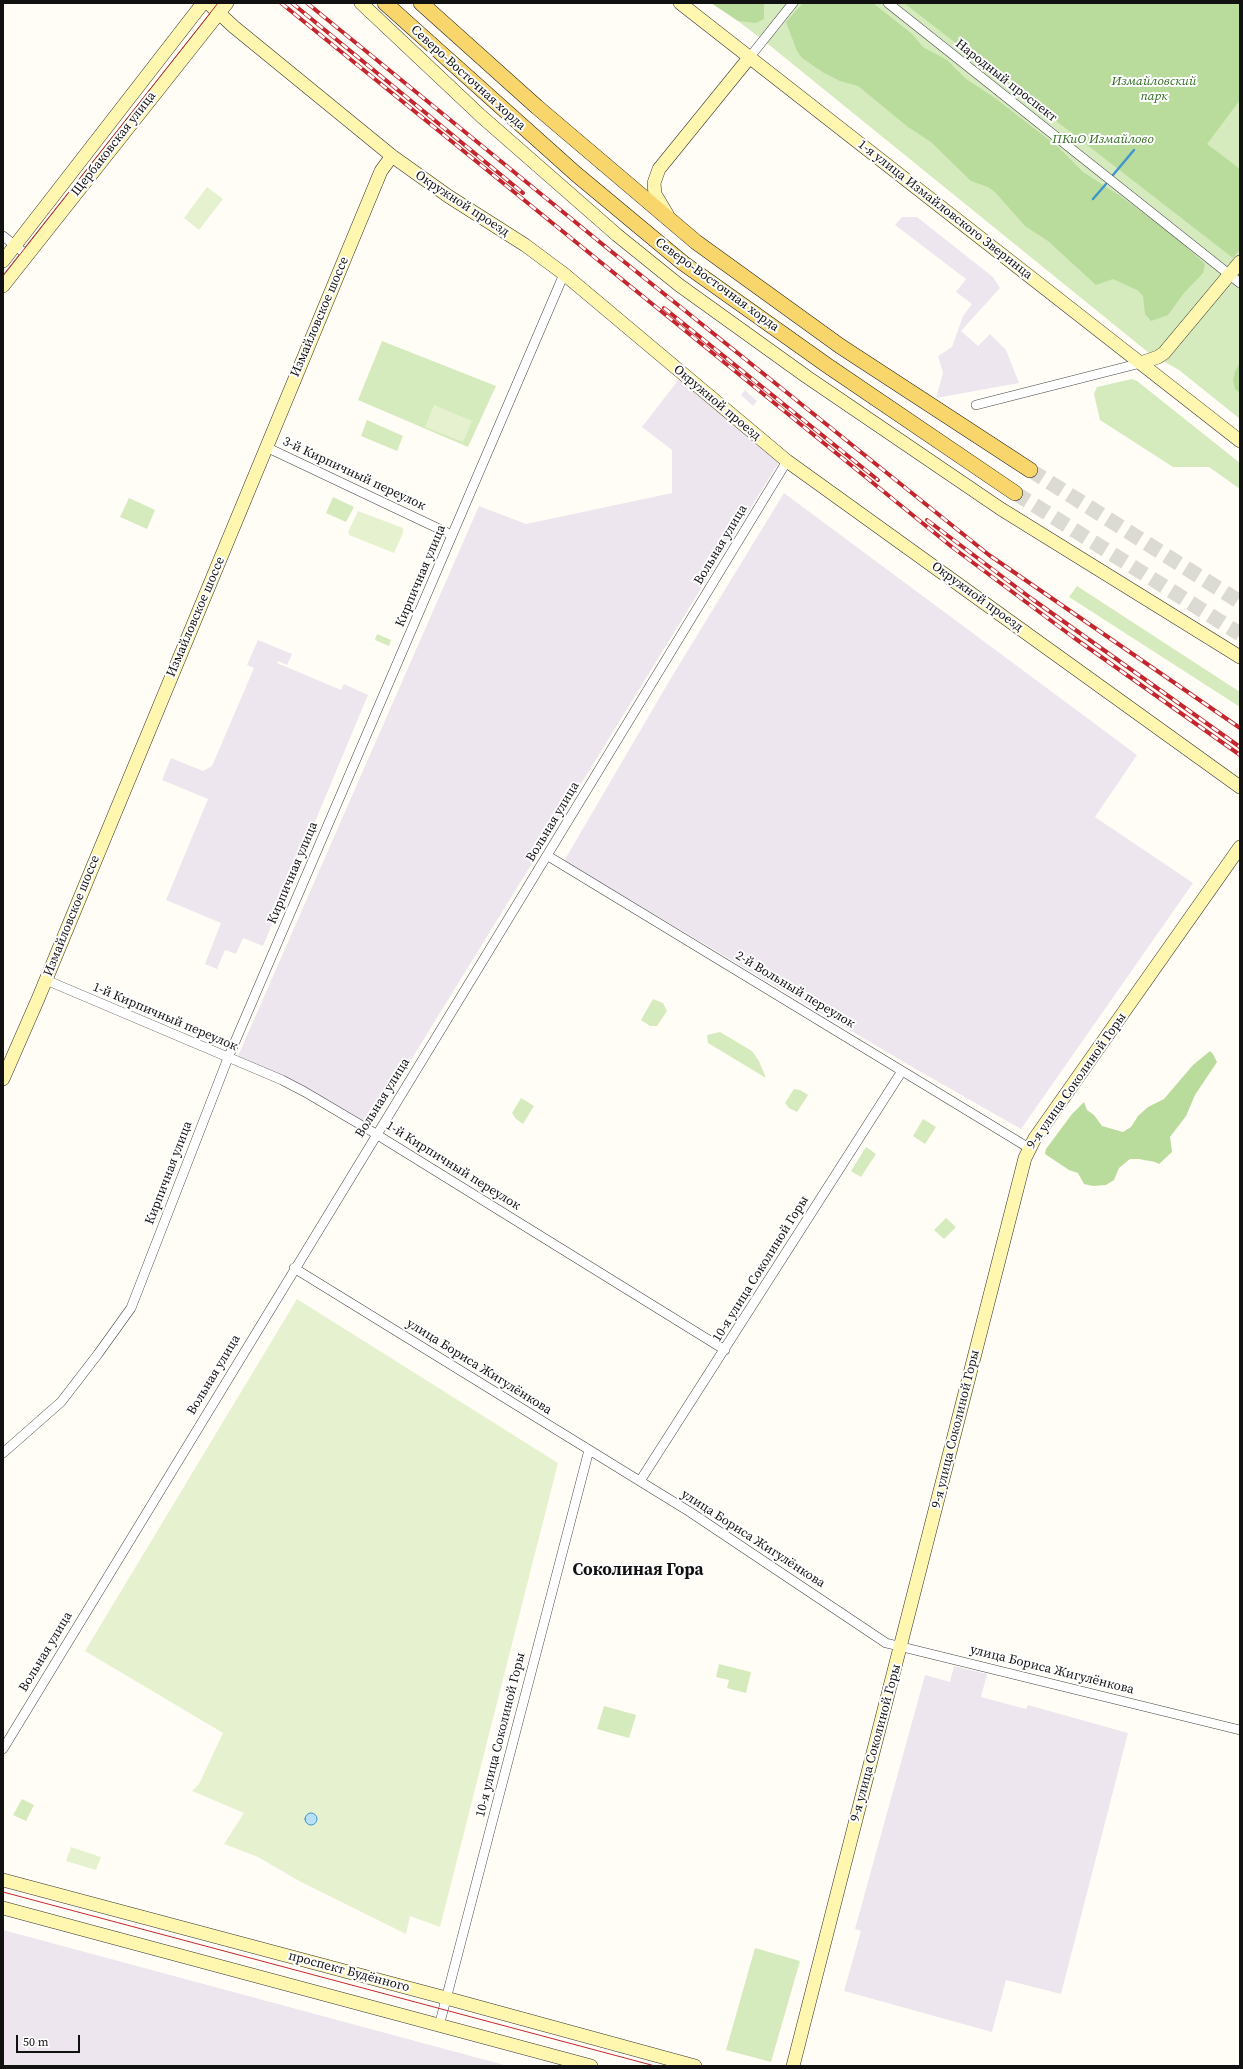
<!DOCTYPE html>
<meta charset="utf-8">
<style>
body{margin:0}
#map{position:relative;width:1243px;height:2069px;overflow:hidden;background:#fffdf5;font-family:"Source Serif 4",serif}
canvas{display:block}
.frame{position:absolute;inset:0;border:4px solid #111;pointer-events:none}
.scale{position:absolute;left:16px;top:2035px;width:64px;height:18px;box-sizing:border-box;border:2px solid #111;border-top:0;padding-left:5px;font-size:12px;line-height:14px;white-space:nowrap;color:#111;-webkit-text-stroke:3px #fff;paint-order:stroke}
</style>
<div id="map">
<canvas width="1243" height="2069"></canvas>
<div class="frame"></div>
<div class="scale">50 m</div>
</div>
<script>
const ctx = document.querySelector('canvas').getContext('2d');
ctx.lineJoin = 'round';
function fillPath(path, color) { ctx.fillStyle = color; ctx.fill(path, 'evenodd'); }
const shape = rows => new Path2D(rows.map(r => 'M' + r).join(''));
function stroke(path, color, width, dash) { ctx.strokeStyle = color; ctx.lineWidth = width; ctx.lineCap = dash ? 'butt' : 'round'; ctx.setLineDash(dash || []); ctx.stroke(path); }
function label(font, color, halo, rows, align = 'center') {
  ctx.font = font + ' "Source Serif 4",serif'; ctx.lineWidth = 4; ctx.setLineDash([]); ctx.textBaseline = 'middle'; ctx.strokeStyle = halo; ctx.fillStyle = color; for (const [text, x, y, turn = 0] of rows) {
    ctx.save(); ctx.translate(x, y); ctx.rotate((+turn || 0) * Math.PI / 180); ctx.textAlign = isNaN(turn) ? turn : align; if (halo) ctx.strokeText(text, 0, 0); ctx.fillText(text, 0, 0); ctx.restore();
  }
}
const industrial = shape([
 [902,217,917,217,993,277,1000,288,961,331,978,346,990,334,1006,350,1019,383,936,398,943,373,938,356,952,347,963,316,972,304,956,292,966,279,895,225],
 [679,379,779,462,371,1125,306,1087,238,1056,479,506,526,524,672,493,672,450,642,427],
 [745,390,757,401,753,406,741,395],
 [784,493,1137,755,1095,817,1193,883,1021,1129,914,1068,564,861,671,678],
 [258,640,292,654,287,665,278,661,277,663,341,690,344,684,368,695,263,946,243,938,236,954,225,950,217,969,205,964,221,923,166,900,208,799,162,780,171,758,203,771,212,766,254,668,247,665],
 [954,1666,987,1674,981,1697,1026,1709,1028,1705,1128,1733,1061,1994,1006,1980,992,2032,844,1991,861,1931,855,1929,925,1675,950,1682],
 [3,1930,33,1938,508,2066,3,2066]
]);
const green = shape([
 [714,3,1240,3,1240,419,1179,370,1149,353,763,40],
 [382,341,496,386,468,447,358,400],
 [1132,379,1137,381,1240,463,1240,489,1209,467,1173,467,1100,420,1094,394,1097,387],
 [367,420,403,436,397,451,361,436],
 [333,497,354,507,346,522,326,513],
 [129,498,155,510,147,529,120,517],
 [1077,586,1240,692,1240,707,1069,597],
 [377,634,391,640,389,646,375,640],
 [653,999,663,1003,667,1011,657,1026,650,1026,641,1020],
 [720,1032,752,1051,759,1061,766,1078,708,1043,707,1035],
 [794,1089,800,1090,808,1095,797,1112,789,1108,785,1103],
 [521,1098,534,1106,523,1124,516,1119,512,1113],
 [923,1119,936,1127,925,1144,913,1136],
 [866,1147,876,1154,861,1177,851,1171],
 [946,1218,956,1227,944,1239,934,1230],
 [719,1664,751,1672,746,1693,727,1688,729,1680,716,1677],
 [604,1706,636,1715,629,1738,597,1729],
 [22,1799,34,1805,26,1821,13,1815],
 [755,1948,800,1961,771,2062,726,2050]
]);
const forest = shape([
 [711,3,764,3,764,19,756,23,738,21],
 [803,3,873,3,912,34,923,47,947,60,966,79,995,98,1058,147,1083,172,1119,195,1174,236,1205,264,1203,273,1184,293,1168,315,1151,321,1145,314,1143,296,1137,290,1113,279,1096,285,1048,241,1025,226,995,192,988,187,971,181,931,142,908,127,858,86,840,81,824,73,802,58,797,51,786,22],
 [904,3,1240,3,1240,100,1207,144,1240,169,1240,249,1233,258],
 [1240,362,1240,393,1235,389,1233,380,1235,372],
 [1210,1051,1213,1054,1217,1062,1195,1095,1186,1116,1170,1137,1172,1152,1159,1164,1155,1162,1139,1159,1130,1159,1119,1168,1114,1180,1106,1185,1093,1186,1084,1184,1078,1173,1069,1170,1045,1154,1046,1149,1072,1114,1084,1102,1087,1110,1094,1115,1102,1126,1123,1132,1131,1127,1138,1116,1148,1107,1164,1099,1193,1065]
]);
const pitch = shape([
 [207,187,223,199,199,230,184,218],
 [434,405,472,421,463,442,425,427],
 [358,511,403,528,403,533,394,553,349,535,348,532],
 [297,1299,558,1463,440,1927,410,1916,406,1934,301,1882,258,1857,224,1844,244,1813,192,1791,199,1784,223,1733,85,1651],
 [71,1847,101,1857,96,1870,66,1861]
]);
const water = shape([
 '305 1819a6 6 0 1 1 12 0a6 6 0 1 1-12 0Z'
]);
const stream = shape([
 [1113,175,1134,150],
 [1093,199,1106,184]
]);
const primaryTunnel = shape([
 [1030,470,1240,602],
 [1015,493,1240,634]
]);
const street = shape([
 [888,3,1240,283],
 [749,58,793,3],
 [3,236,27,255],
 [976,405,1141,363],
 [266,447,452,535],
 [548,856,1029,1148],
 [46,980,282,1080,305,1092,371,1131,725,1350],
 [294,1268,690,1512,886,1643,1240,1730],
 [3,1453,61,1402,98,1354,131,1308,228,1058,564,274],
 [640,1481,902,1071],
 [3,1749,787,461],
 [439,2026,589,1450]
]);
const secondary = shape([
 [208,3,234,27,392,156,448,196,525,245,564,274,787,461,1240,787],
 [361,3,481,116,617,235,679,285,807,377,1001,509,1240,657],
 [680,3,1240,441],
 [667,214,655,194,654,183,659,169,749,58],
 [3,261,203,3],
 [3,286,227,3],
 [1141,363,1158,357,1164,353,1240,262],
 [3,1079,38,999,381,171,392,156],
 [3,1880,446,1998,695,2066],
 [3,1908,591,2066],
 [793,2066,1025,1158,1035,1138,1240,847]
]);
const primary = shape([
 [385,3,576,174,683,263,828,366,1015,493],
 [421,3,537,107,696,242,840,346,1030,470]
]);
const tram = shape([
 [3,276,218,3],
 [3,1892,655,2066]
]);
const rail = shape([
 [281,3,952,547,1073,637,1240,755],
 [292,3,523,193],
 [307,3,612,252,989,555,1240,728],
 [664,308,878,480],
 [927,520,1032,599,1240,747]
]);
const streetNames = [
 ["Северо-Восточная хорда",468,78,42],
 ["Народный проспект",1006,81,38],
 ["Щербаковская улица",114,144,-52],
 ["Окружной проезд",462,204,33],
 ["1-я улица Измайловского Зверинца",945,210,38],
 ["Северо-Восточная хорда",717,285,36],
 ["Измайловское шоссе",320,317,-67],
 ["Окружной проезд",717,403,40],
 ["3-й Кирпичный переулок",354,474,25],
 ["Вольная улица",721,545,-59],
 ["Кирпичная улица",421,576,-67],
 ["Окружной проезд",977,597,36],
 ["Измайловское шоссе",196,617,-67],
 ["Вольная улица",553,822,-59],
 ["Кирпичная улица",293,873,-67],
 ["Измайловское шоссе",72,916,-68],
 ["2-й Вольный переулок",795,990,31],
 ["1-й Кирпичный переулок",165,1017,23],
 ["9-я улица Соколиной Горы",1077,1081,-55],
 ["Вольная улица",383,1098,-58],
 ["1-й Кирпичный переулок",453,1166,32],
 ["Кирпичная улица",169,1173,-69],
 ["10-я улица Соколиной Горы",761,1269,-58],
 ["улица Бориса Жигулёнкова",479,1367,32],
 ["Вольная улица",214,1375,-59],
 ["9-я улица Соколиной Горы",956,1429,-76],
 ["улица Бориса Жигулёнкова",753,1539,33],
 ["Вольная улица",46,1652,-59],
 ["улица Бориса Жигулёнкова",1052,1670,14],
 ["10-я улица Соколиной Горы",501,1735,-76],
 ["9-я улица Соколиной Горы",876,1743,-75],
 ["проспект Будённого",349,1972,15]
];
const parkNames = [
 ["Измайловский",1154,82],
 ["парк",1154,97],
 ["ПКиО Измайлово",1103,140]
];
const districtNames = [
 ["Соколиная Гора",638,1571]
];
fillPath(industrial, '#eee6ef');
fillPath(green, '#d5ebbd');
fillPath(forest, '#b9dc9c');
fillPath(pitch, '#e6f2cf');
fillPath(water, '#b9e0f7');
stroke(water, '#3f96cf', 1);
stroke(stream, '#3f96cf', 2.5);
stroke(primaryTunnel, '#dbdad3', 15, [15, 8]);
stroke(street, '#444', 10);
stroke(secondary, '#333', 14);
stroke(primary, '#222', 16);
stroke(street, '#fff', 9);
stroke(secondary, '#fff6b0', 13);
stroke(primary, '#f9d66b', 15);
stroke(tram, '#c4262e', 1);
stroke(rail, '#c4262e', 4);
stroke(rail, '#fff', 2.5, [8]);
label('13px', '#111', '#fff', streetNames);
label('italic 13px', '#2f6b1f', '#fff', parkNames);
label('bold 17px', '#111', '#fff', districtNames);
</script>
